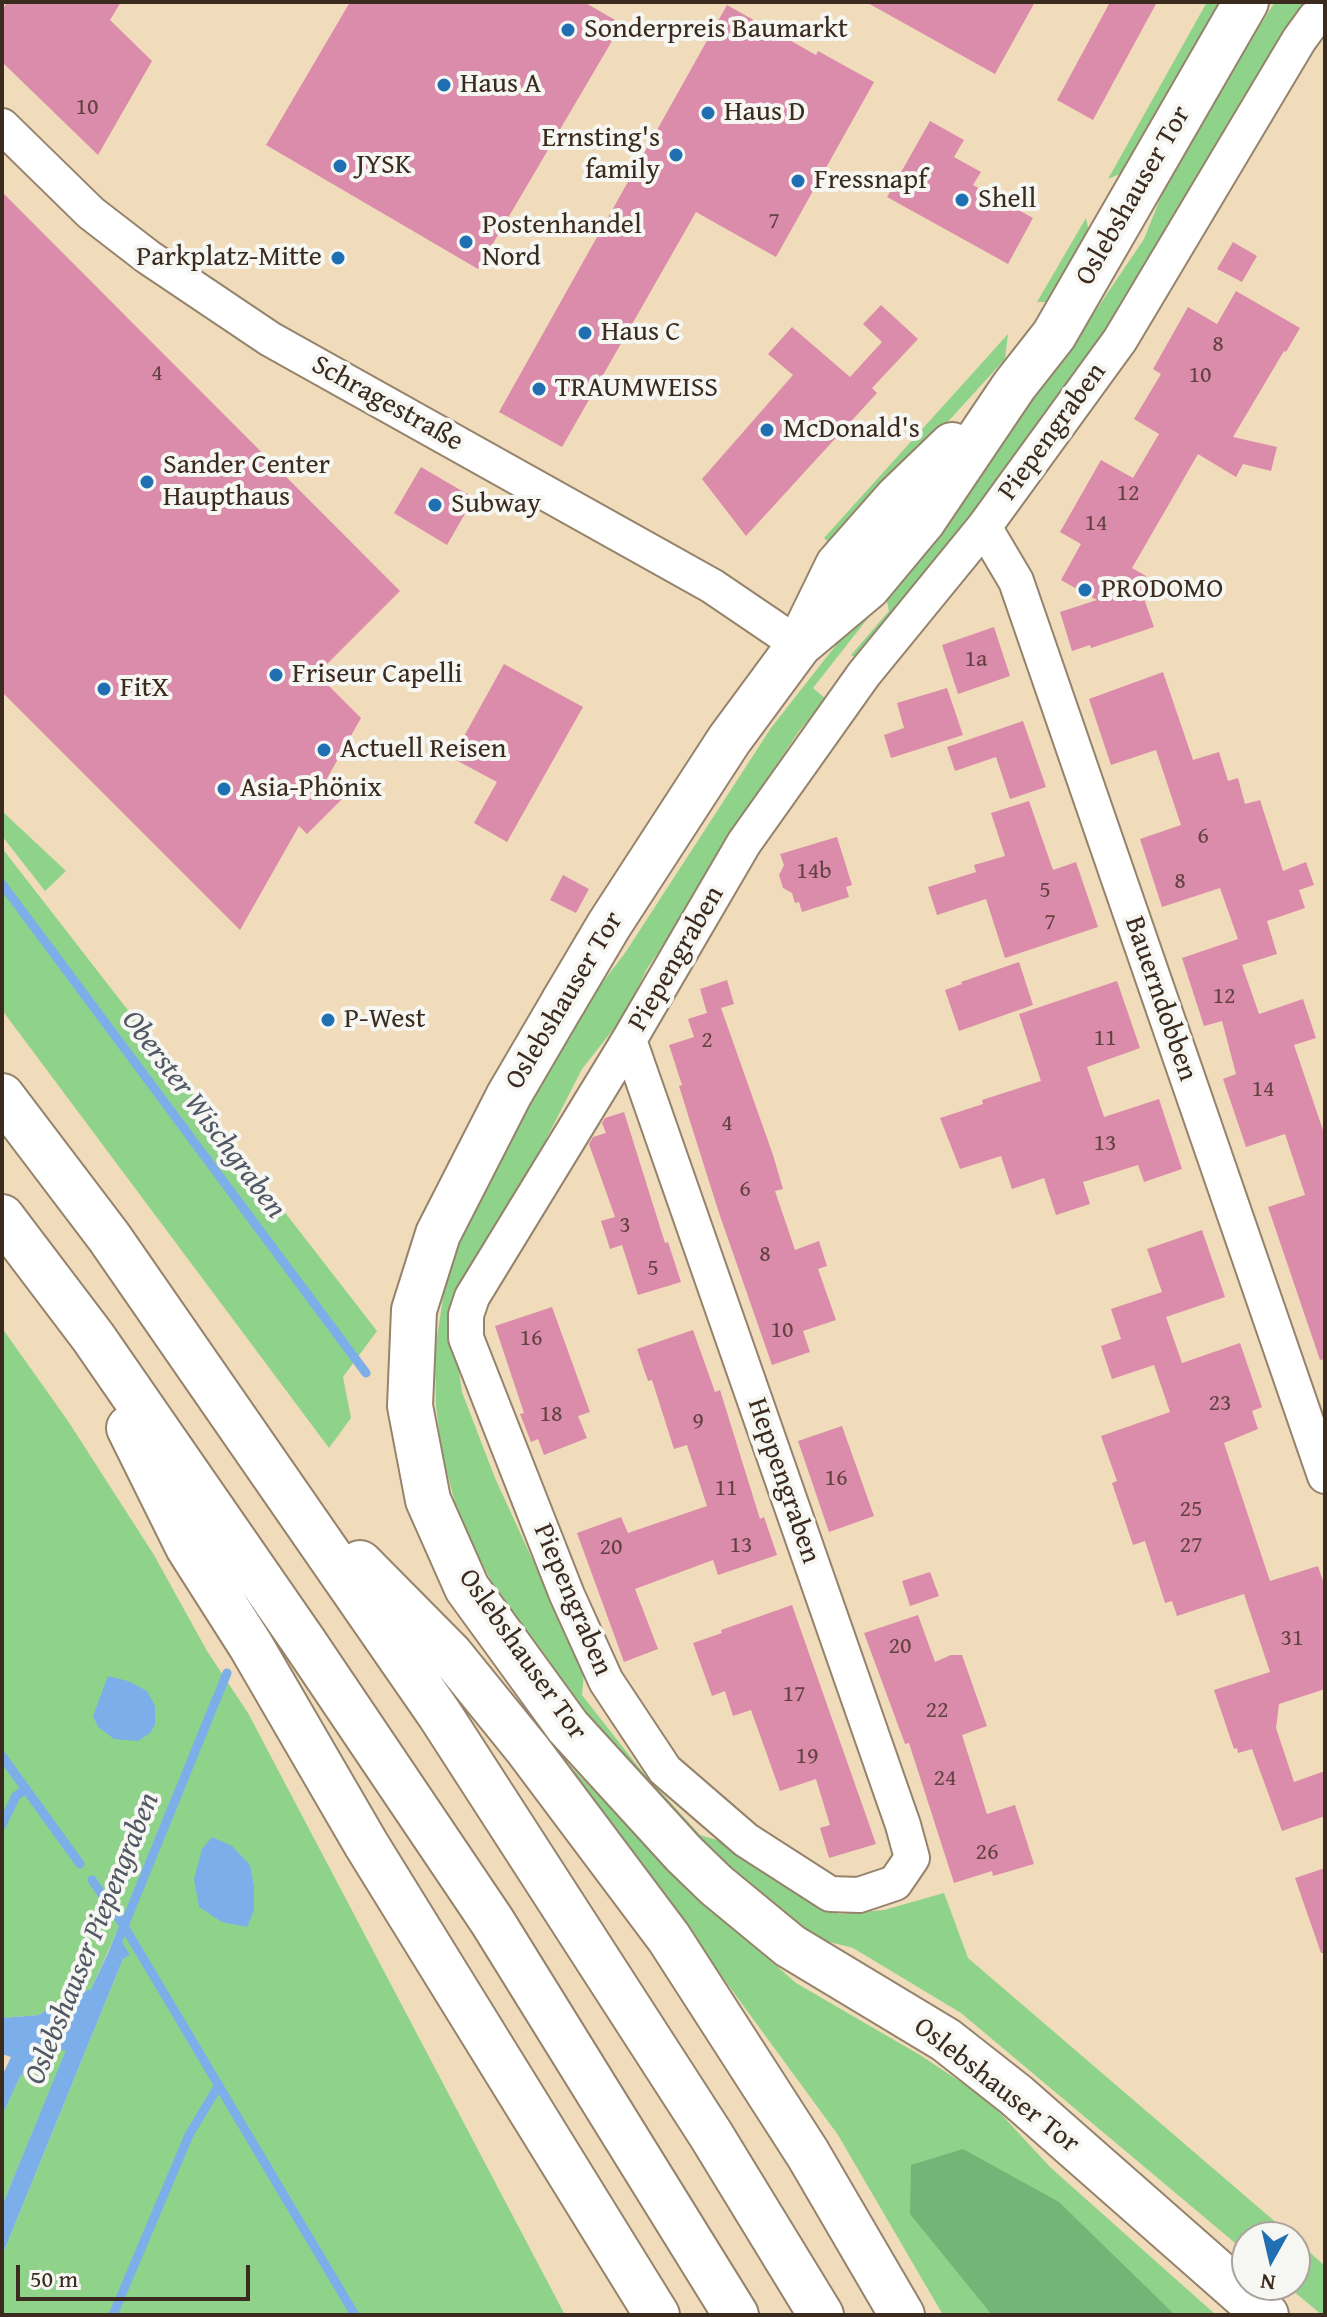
<!DOCTYPE html>
<meta charset="utf-8">
<style>
body{margin:0}
#map{position:relative;width:1327px;height:2317px;overflow:hidden;background:#f0dcbb;font-family:"Gentium Book Plus",serif}
canvas{display:block}
.frame{position:absolute;inset:0;border:4px solid #3b2a1e;pointer-events:none}
.north{position:absolute;left:1231px;top:2221px;width:80px;height:80px;box-sizing:border-box;background:#f6f6f2;border:2px solid #aba49d;border-radius:50%;rotate:188deg;font-size:22px;font-weight:700;line-height:32px;text-align:center;color:#3b2a1e}
.north::after{content:'';display:block;margin:auto;width:28px;height:36px;background:#1f6fb2;clip-path:polygon(50% 0,100% 100%,50% 72%,0 100%)}
.scale{position:absolute;left:16px;top:2265px;width:234px;height:36px;box-sizing:border-box;border:4px solid #3b2a1e;border-top:0;padding-left:10px;font-size:24px;line-height:28px;white-space:nowrap;color:#3b2a1e;-webkit-text-stroke:6px #f6f6f2;paint-order:stroke}
</style>
<div id="map">
<canvas width="1327" height="2317"></canvas>
<div class="frame"></div>
<div class="north">N</div>
<div class="scale">50 m</div>
</div>
<script>
const ctx = document.querySelector('canvas').getContext('2d');
ctx.lineJoin = 'round';
function fillPath(path, color) { ctx.fillStyle = color; ctx.fill(path, 'evenodd'); }
const shape = rows => new Path2D(rows.map(r => 'M' + r).join(''));
function stroke(path, color, width, dash) { ctx.strokeStyle = color; ctx.lineWidth = width; ctx.lineCap = dash ? 'butt' : 'round'; ctx.setLineDash(dash || []); ctx.stroke(path); }
function label(font, color, halo, rows, align = 'center') {
  ctx.font = font + ' "Gentium Book Plus",serif'; ctx.lineWidth = 8; ctx.setLineDash([]); ctx.textBaseline = 'middle'; ctx.strokeStyle = halo; ctx.fillStyle = color; for (const [text, x, y, turn = 0] of rows) {
    ctx.save(); ctx.translate(x, y); ctx.rotate((+turn || 0) * Math.PI / 180); ctx.textAlign = isNaN(turn) ? turn : align; if (halo) ctx.strokeText(text, 0, 0); ctx.fillText(text, 0, 0); ctx.restore();
  }
}
const green = shape([
 [1207,2,1225,2,1127,171,1108,179],
 [1275,2,1318,2,1299,16,1272,49,1192,196,1124,314,1039,434,858,659,851,655,889,611,884,588,954,503,1065,356,1144,239,1166,184,1202,116],
 [1086,218,1090,237,1054,302,1037,302],
 [1008,334,1005,359,834,547,824,538],
 [865,608,872,613,813,688,826,699,799,731,737,824,682,917,648,967,623,1017,582,1069,532,1167,455,1345,462,1392,495,1478,584,1672,582,1695,640,1769,700,1835,743,1848,815,1900,839,1914,884,1910,944,1893,968,1958,1293,2237,1247,2237,1247,2253,961,2013,853,1948,806,1936,721,1867,596,1729,496,1590,460,1521,443,1458,436,1407,435,1351,444,1291,459,1238,484,1181,574,1020,625,953,771,728],
 [2,811,66,871,45,891,2,836],
 [2,848,377,1331,343,1377,351,1418,329,1448,2,1010],
 [2,1328,68,1421,154,1555,207,1651,248,1713,565,2315,2,2315,2,2256,123,1959,129,1955,116,1934,91,1989,60,2000,39,2015,2,2018],
 [559,1754,676,1878,796,1983,920,2055,988,2100,1050,2167,1216,2315,943,2315,838,2135],
 [67,2049,2,2206,2,2115,7,2103,19,2079,38,2052],
 [1295,2239,1325,2266,1325,2315,1322,2315,1286,2285,1295,2285]
]);
const forest = shape([
 [963,2149,1059,2202,1175,2315,992,2315,910,2214,911,2165]
]);
const water = shape([
 [108,1676,128,1681,147,1691,155,1706,155,1725,150,1733,138,1741,114,1739,98,1727,93,1716],
 [212,1837,232,1846,250,1865,254,1886,254,1910,247,1927,222,1922,199,1907,194,1879,202,1849],
 [117,1934,130,1955,123,1959,2,2256,2,2206,66,2050,38,2052,19,2079,2,2115,2,2076,11,2057,2,2054,2,2018,39,2015,60,2000,91,1989]
]);
const stream = shape([
 [2,884,366,1373],
 [2,1756,80,1864],
 [2,1825,16,1796,26,1789],
 [92,1880,124,1926,355,2315],
 [115,1948,227,1673],
 [113,2315,189,2135,219,2085]
]);
const building = shape([
 [7,2,121,2,110,20,152,61,98,155,2,62,2,11],
 [350,2,584,2,622,24,478,269,266,145],
 [866,2,1035,2,995,74],
 [1110,2,1157,2,1093,120,1057,100],
 [727,5,816,55,818,51,874,82,776,257,696,212,562,447,499,412],
 [930,121,964,140,954,157,981,172,973,185,1033,218,1008,264,887,197],
 [2,192,400,591,317,674,361,718,325,782,342,799,307,834,299,826,240,930,2,692],
 [1233,242,1257,256,1242,282,1217,269],
 [1236,291,1300,328,1286,352,1284,351,1233,437,1277,447,1271,471,1243,464,1236,477,1198,454,1132,568,1146,576,1146,586,1142,593,1154,627,1091,648,1090,645,1072,651,1060,612,1097,600,1061,580,1081,544,1060,532,1101,460,1133,478,1159,434,1134,419,1161,374,1153,369,1188,307,1217,324],
 [881,305,918,339,872,388,877,393,746,536,702,479,793,375,768,354,792,327,850,377,882,342,863,324],
 [421,467,474,498,447,545,394,513],
 [994,627,1010,676,958,694,942,645],
 [504,664,583,707,507,842,474,823,497,782,452,758],
 [1163,672,1193,760,1219,752,1228,781,1238,778,1245,804,1260,800,1283,871,1306,862,1314,885,1299,890,1305,908,1267,921,1277,954,1242,965,1259,1014,1303,999,1316,1038,1294,1045,1325,1136,1325,1359,1320,1360,1268,1207,1305,1195,1285,1134,1246,1147,1223,1079,1236,1074,1222,1021,1204,1026,1182,958,1238,939,1220,888,1162,907,1140,839,1181,825,1156,750,1111,765,1089,699],
 [947,688,963,735,891,758,884,735,904,728,897,703],
 [1023,721,1046,787,1010,799,996,757,955,771,947,747],
 [1029,801,1053,870,1076,862,1098,927,1005,958,986,899,937,915,928,887,976,872,974,865,1005,856,991,813],
 [837,837,852,885,846,887,849,897,802,912,799,902,795,903,792,893,783,888,779,875,784,865,780,854],
 [563,875,589,889,576,913,550,900],
 [1019,962,1033,1005,959,1031,945,990,962,984,961,982],
 [727,980,734,1004,721,1008,773,1155,783,1189,775,1191,795,1250,819,1241,827,1266,818,1269,836,1320,803,1331,810,1352,772,1365,719,1213,689,1118,679,1086,682,1085,669,1045,694,1037,688,1019,707,1013,700,989],
 [1117,981,1140,1048,1087,1067,1104,1117,1159,1099,1182,1169,1144,1182,1138,1165,1083,1182,1090,1204,1056,1215,1044,1178,1012,1189,1001,1156,960,1169,940,1118,983,1104,982,1100,1041,1081,1019,1014],
 [624,1112,665,1243,668,1242,681,1282,638,1295,622,1245,610,1249,601,1221,615,1217,589,1144,593,1137,606,1133,602,1123,605,1118],
 [1202,1230,1225,1297,1166,1317,1182,1363,1240,1343,1262,1407,1252,1411,1258,1429,1224,1443,1270,1581,1318,1566,1325,1587,1325,1689,1279,1704,1276,1728,1294,1782,1325,1771,1325,1816,1282,1831,1252,1749,1238,1753,1237,1748,1234,1749,1214,1690,1270,1672,1244,1594,1177,1616,1172,1601,1165,1603,1145,1541,1133,1545,1112,1483,1117,1481,1101,1436,1170,1412,1154,1365,1112,1379,1101,1346,1121,1339,1111,1309,1162,1292,1147,1249],
 [552,1307,590,1412,578,1416,587,1438,544,1455,538,1439,531,1442,520,1414,524,1413,495,1326],
 [693,1330,715,1392,720,1390,760,1519,764,1517,777,1555,718,1575,713,1560,635,1589,658,1649,624,1662,577,1533,621,1517,628,1533,707,1506,687,1445,674,1449,652,1380,648,1381,637,1349],
 [842,1426,874,1516,829,1532,798,1441],
 [930,1572,939,1596,910,1606,902,1581],
 [792,1605,876,1844,829,1858,820,1828,830,1825,816,1779,780,1791,751,1710,733,1716,725,1691,712,1696,693,1643,722,1633,721,1630],
 [918,1615,935,1662,951,1655,962,1655,987,1726,962,1735,987,1814,1015,1805,1034,1864,993,1876,992,1871,954,1883,909,1743,905,1744,864,1633],
 [1325,1868,1325,1953,1321,1953,1295,1878]
]);
const street = shape([
 [2,126,91,213,148,257,270,339,712,586,799,645],
 [984,527,1016,581,1325,1476],
 [629,1040,903,1825,912,1858,895,1883,859,1895,830,1894,746,1840,665,1770,606,1681,567,1595,466,1338,466,1315,472,1297,629,1040,744,843,864,674,984,527,1120,340,1299,40,1315,18,1325,11]
]);
const secondary = shape([
 [799,645,868,587,923,521,1014,386,1054,335,1246,2],
 [564,1001,609,925,729,740,799,645,838,565,897,498,952,445]
]);
const highway = shape([
 [564,1001,509,1095,438,1234,414,1310,410,1406,428,1500,467,1588,568,1727,684,1854,716,1885,790,1946,946,2040,1016,2095,1266,2315],
 [2,1096,109,1237,440,1715,711,2135,821,2315],
 [2,1217,93,1337,304,1642,492,1921,736,2315],
 [129,1428,188,1547,251,1646,366,1844,657,2315],
 [360,1563,451,1655,528,1750,669,1938,808,2154,902,2315]
]);
const markers = [
 [568,30,8,"#1f6fb2"],
 [444,85,8,"#1f6fb2"],
 [708,113,8,"#1f6fb2"],
 [676,155,8,"#1f6fb2"],
 [340,166,8,"#1f6fb2"],
 [798,181,8,"#1f6fb2"],
 [962,200,8,"#1f6fb2"],
 [466,242,8,"#1f6fb2"],
 [338,258,8,"#1f6fb2"],
 [585,333,8,"#1f6fb2"],
 [539,389,8,"#1f6fb2"],
 [767,430,8,"#1f6fb2"],
 [147,482,8,"#1f6fb2"],
 [435,505,8,"#1f6fb2"],
 [1085,590,8,"#1f6fb2"],
 [276,675,8,"#1f6fb2"],
 [104,689,8,"#1f6fb2"],
 [324,750,8,"#1f6fb2"],
 [224,789,8,"#1f6fb2"],
 [328,1020,8,"#1f6fb2"]
];
const numberNames = [
 ["10",87,108],
 ["7",774,222],
 ["8",1218,345],
 ["4",157,374],
 ["10",1200,376],
 ["12",1128,494],
 ["14",1096,524],
 ["1a",976,660],
 ["6",1203,837],
 ["14b",814,872],
 ["8",1180,882],
 ["5",1045,891],
 ["7",1050,923],
 ["12",1224,997],
 ["11",1105,1039],
 ["2",707,1041],
 ["14",1263,1090],
 ["4",727,1124],
 ["13",1105,1144],
 ["6",745,1190],
 ["3",625,1226],
 ["8",765,1255],
 ["5",653,1269],
 ["10",782,1331],
 ["16",531,1339],
 ["23",1220,1404],
 ["18",551,1415],
 ["9",698,1422],
 ["16",836,1479],
 ["11",726,1489],
 ["25",1191,1510],
 ["13",741,1546],
 ["27",1191,1546],
 ["20",611,1548],
 ["31",1292,1639],
 ["20",900,1647],
 ["17",794,1695],
 ["22",937,1711],
 ["19",807,1757],
 ["24",945,1779],
 ["26",987,1853]
];
const poiNames = [
 ["Sonderpreis Baumarkt",584,30],
 ["Haus A",460,85],
 ["Haus D",724,113],
 ["Ernsting's",660,139,"right"],
 ["family",660,171,"right"],
 ["JYSK",356,166],
 ["Fressnapf",814,181],
 ["Shell",978,200],
 ["Postenhandel",482,226],
 ["Nord",482,258],
 ["Parkplatz-Mitte",322,258,"right"],
 ["Haus C",601,333],
 ["TRAUMWEISS",555,389],
 ["McDonald's",783,430],
 ["Sander Center",163,466],
 ["Haupthaus",163,498],
 ["Subway",451,505],
 ["PRODOMO",1101,590],
 ["Friseur Capelli",292,675],
 ["FitX",120,689],
 ["Actuell Reisen",340,750],
 ["Asia-Phönix",240,789],
 ["P-West",344,1020]
];
const streetNames = [
 ["Oslebshauser Tor",1134,196,-60],
 ["Schragestraße",387,404,29],
 ["Piepengraben",1053,432,-54],
 ["Piepengraben",677,959,-60],
 ["Bauerndobben",1160,999,71],
 ["Oslebshauser Tor",565,1001,-59],
 ["Heppengraben",783,1481,71],
 ["Piepengraben",572,1600,67],
 ["Oslebshauser Tor",522,1655,55],
 ["Oslebshauser Tor",996,2086,38]
];
const waterNames = [
 ["Oberster Wischgraben",203,1115,53],
 ["Oslebshauser Piepengraben",93,1939,-68]
];
fillPath(green, '#8fd38b');
fillPath(forest, '#73b577');
fillPath(water, '#7cafe9');
stroke(stream, '#7cafe9', 9);
fillPath(building, '#db8caa');
stroke(street, '#96836c', 38);
stroke(secondary, '#96836c', 48);
stroke(highway, '#96836c', 48);
stroke(street, '#fff', 34);
stroke(secondary, '#fff', 44);
stroke(highway, '#fff', 44);
for (const [x, y, r, color] of markers) { const dot = new Path2D(); dot.arc(x, y, r, 0, 2 * Math.PI); ctx.fillStyle = color; ctx.fill(dot); stroke(dot, '#f6f6f2', 3); }
label('24px', '#634241', null, numberNames);
label('28px', '#3b2a1e', '#f6f6f2', poiNames, 'left');
label('28px', '#3b2a1e', '#f6f6f2', streetNames);
label('italic 30px', '#525965', '#f6f6f2', waterNames);
</script>
